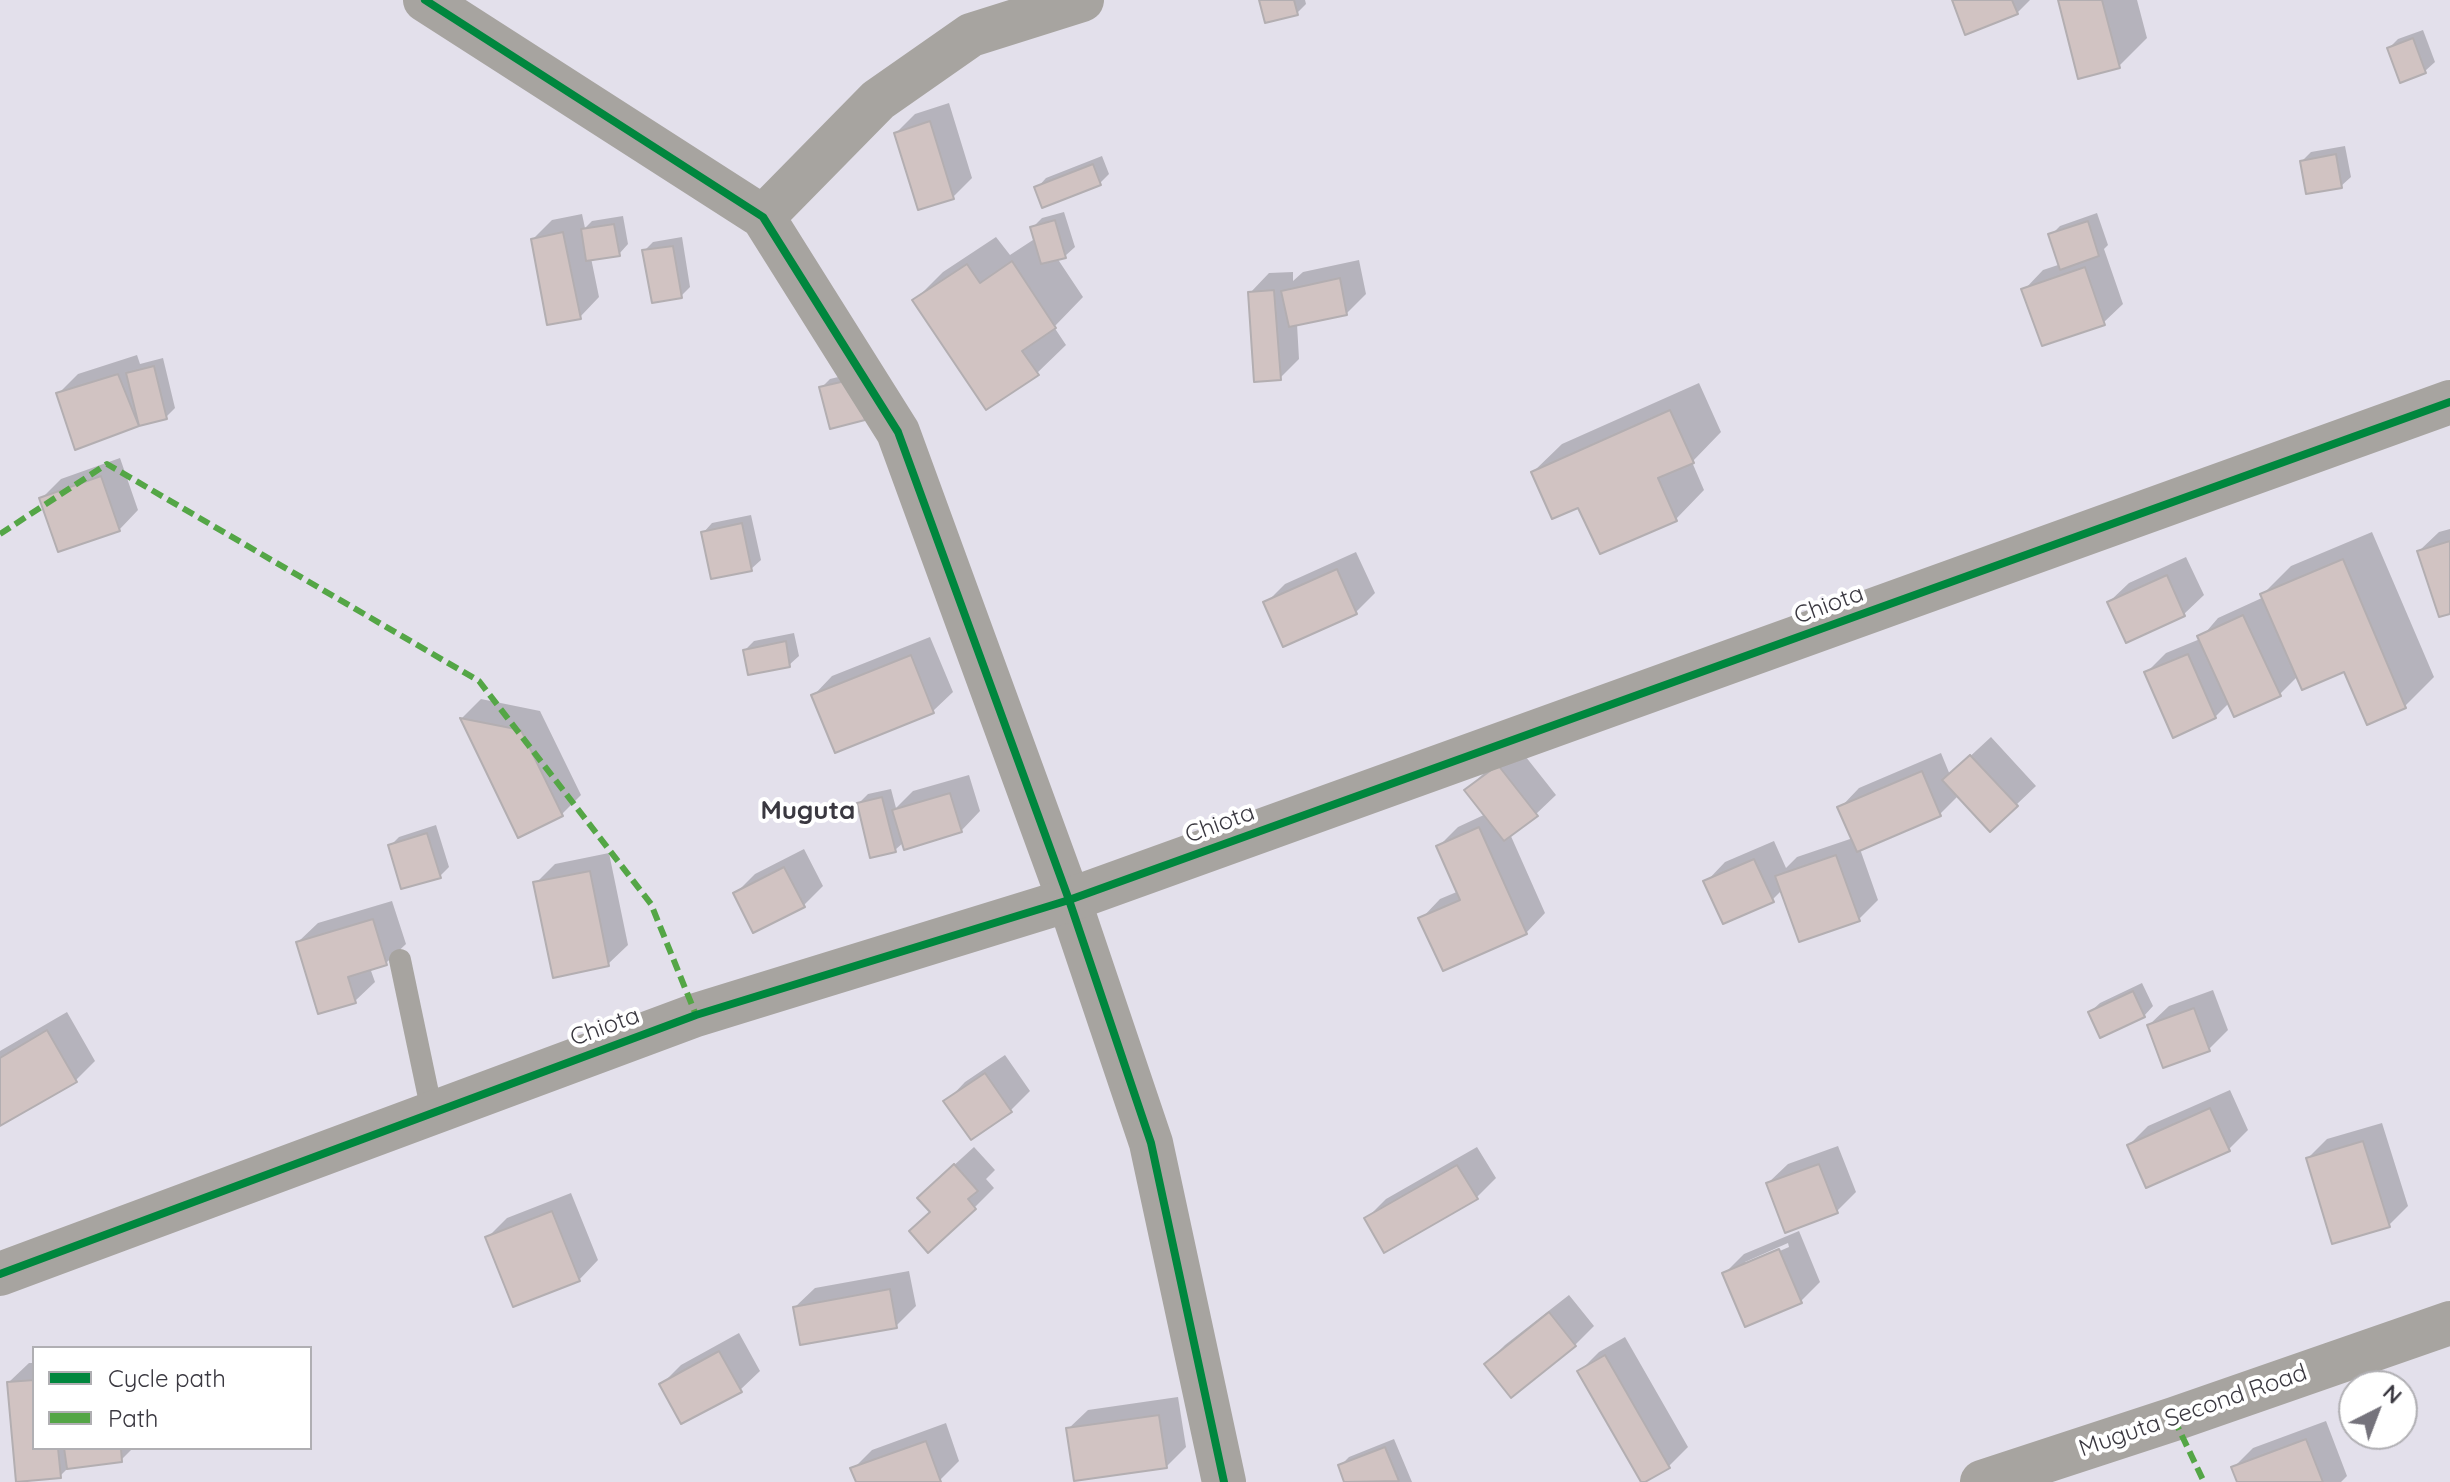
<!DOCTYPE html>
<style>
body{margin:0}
#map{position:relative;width:2450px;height:1482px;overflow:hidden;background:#e3e0eb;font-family:Quicksand,sans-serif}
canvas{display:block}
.legend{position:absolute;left:32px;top:1346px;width:280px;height:104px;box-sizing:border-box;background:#fff;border:2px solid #b0afb3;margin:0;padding:10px 14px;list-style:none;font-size:24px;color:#3a3840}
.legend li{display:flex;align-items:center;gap:16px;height:40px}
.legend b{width:40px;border:2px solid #b0afb3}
.north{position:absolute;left:2338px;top:1370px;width:80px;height:80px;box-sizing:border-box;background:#fff;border:2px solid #b0afb3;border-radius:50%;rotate:42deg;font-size:22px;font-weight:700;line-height:32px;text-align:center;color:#3a3840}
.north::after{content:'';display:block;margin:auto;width:28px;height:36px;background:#75737c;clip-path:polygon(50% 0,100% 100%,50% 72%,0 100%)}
</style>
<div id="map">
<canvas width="2450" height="1482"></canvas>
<ul class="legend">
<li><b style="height:10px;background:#00873e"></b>Cycle path</li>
<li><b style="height:10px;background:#54a646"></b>Path</li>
</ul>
<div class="north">N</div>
</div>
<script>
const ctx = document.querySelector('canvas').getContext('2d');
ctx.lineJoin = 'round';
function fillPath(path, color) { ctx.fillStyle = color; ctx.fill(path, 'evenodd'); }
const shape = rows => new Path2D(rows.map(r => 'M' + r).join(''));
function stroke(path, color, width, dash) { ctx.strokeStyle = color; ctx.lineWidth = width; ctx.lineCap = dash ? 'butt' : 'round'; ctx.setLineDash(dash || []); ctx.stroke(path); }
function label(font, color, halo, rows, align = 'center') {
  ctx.font = font + ' Quicksand,sans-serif'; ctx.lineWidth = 8; ctx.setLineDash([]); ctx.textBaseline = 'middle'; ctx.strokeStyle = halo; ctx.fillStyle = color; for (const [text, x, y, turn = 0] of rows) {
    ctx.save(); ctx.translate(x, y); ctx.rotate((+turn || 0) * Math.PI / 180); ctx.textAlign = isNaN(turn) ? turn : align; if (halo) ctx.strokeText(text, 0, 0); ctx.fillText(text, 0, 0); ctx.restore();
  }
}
const shadow = shape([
 [1261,0,1305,0,1306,4,1297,13],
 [1954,0,2030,0,2017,13],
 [2060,0,2137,0,2147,38,2119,66],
 [2423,30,2435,62,2425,71,2401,80,2389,48,2398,39],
 [949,103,972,178,953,197,896,133,915,114],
 [2345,146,2351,177,2341,186,2302,161,2311,152],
 [1102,156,1109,174,1100,183,1037,188,1046,178],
 [1064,212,1075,247,1065,256,1057,258,1083,297,1054,327,1066,345,1037,373,915,300,943,272,996,237,1010,255,1036,238,1033,227,1042,218],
 [2097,213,2108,245,2104,249,2123,304,2103,323,2024,290,2043,270,2061,264,2051,235,2060,226],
 [582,214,585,228,592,221,623,216,628,244,619,254,591,258,599,297,580,317,533,239,552,220],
 [682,237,690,287,681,296,644,251,653,242],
 [1359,260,1366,294,1346,314,1297,324,1299,359,1280,378,1250,293,1269,273,1293,272,1293,281,1303,272],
 [137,355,140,364,163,358,175,408,166,417,138,424,58,394,78,374],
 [863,371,873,409,821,388,830,379],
 [1699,383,1721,432,1692,462,1704,490,1676,519,1579,505,1533,472,1562,444],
 [120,458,138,510,119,530,42,498,61,479],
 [751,515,761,560,751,569,703,533,712,523],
 [2450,529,2450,611,2419,551,2439,532],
 [2372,532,2434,677,2405,706,2368,722,2345,670,2298,676,2280,694,2229,703,2215,717,2147,672,2166,653,2200,639,2218,618,2264,597,2263,594,2291,566],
 [1356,552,1375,593,1356,612,1266,603,1285,584],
 [2186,557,2204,595,2184,614,2127,640,2109,602,2129,583],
 [794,633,799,656,789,665,745,650,754,641],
 [930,637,953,692,933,711,813,696,832,676],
 [481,699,540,711,581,795,562,814,519,835,462,718],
 [1991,737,2036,786,2016,805,1959,795,1939,815,1860,849,1878,900,1859,919,1782,890,1772,900,1706,882,1725,862,1774,841,1786,868,1797,857,1853,838,1840,808,1859,788,1941,753,1950,775],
 [1518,747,1556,795,1536,814,1510,834,1545,913,1526,933,1421,919,1440,899,1459,891,1439,846,1458,827,1486,814,1467,790,1486,771],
 [969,775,980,811,961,831,904,842,895,850,859,803,868,794,891,789,896,808,913,791],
 [436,825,449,867,440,876,390,846,399,837],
 [804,849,823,886,804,905,736,893,755,874],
 [609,853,628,945,608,964,536,883,555,864],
 [392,901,406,944,386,963,370,968,375,982,355,1001,298,942,318,923],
 [2142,983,2153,1006,2144,1016,2090,1012,2100,1003],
 [2213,990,2228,1030,2209,1049,2149,1025,2169,1006],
 [67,1012,95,1061,76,1080,0,1124,0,1051],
 [1005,1055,1030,1091,1011,1110,946,1102,965,1082],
 [2230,1090,2248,1130,2229,1149,2129,1145,2148,1126],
 [2382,1123,2408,1206,2389,1225,2308,1158,2327,1139],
 [1838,1146,1856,1192,1837,1211,1768,1183,1788,1164],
 [974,1147,995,1170,986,1179,994,1188,975,1207,932,1211,939,1179],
 [1477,1147,1496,1178,1476,1198,1367,1218,1386,1199],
 [571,1193,598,1260,579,1280,488,1237,507,1218],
 [1799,1231,1820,1282,1801,1301,1724,1274,1744,1254],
 [1788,1243,1789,1247,1745,1266,1745,1262],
 [909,1271,916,1306,896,1326,795,1307,815,1288],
 [1569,1295,1594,1326,1575,1345,1486,1364,1505,1345],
 [739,1333,760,1371,740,1390,661,1385,681,1365],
 [1625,1337,1688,1447,1669,1466,1579,1372,1599,1352],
 [29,1363,34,1363,34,1448,133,1448,121,1460,70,1466,60,1476,18,1480,9,1382],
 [1178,1397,1186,1447,1166,1467,1068,1429,1088,1410],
 [2326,1421,2347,1476,2341,1482,2239,1482,2233,1468,2253,1448],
 [946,1423,959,1461,940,1480,858,1482,853,1469,872,1450],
 [1394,1439,1412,1482,1346,1482,1340,1466,1349,1457]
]);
const building = shape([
 [1259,0,1294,0,1298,15,1265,23,1259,0],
 [1952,0,2012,0,2018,14,1965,35,1952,0],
 [2058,0,2102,0,2120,68,2078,79,2058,0],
 [2413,38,2426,73,2400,83,2387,48,2413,38],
 [930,121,954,199,918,210,894,133,930,121],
 [2336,154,2342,188,2306,194,2300,161,2336,154],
 [1093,164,1101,185,1042,208,1034,187,1093,164],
 [1055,220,1066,258,1041,264,1030,227,1055,220],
 [2088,221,2099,256,2060,270,2048,234,2088,221],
 [614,224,620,256,586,261,581,229,614,224],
 [563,232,581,319,547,325,531,239,563,232],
 [673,246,682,298,652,303,642,250,673,246],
 [1012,261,1056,328,1022,351,1039,375,986,410,912,300,967,264,980,283,1012,261],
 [2085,267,2105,325,2042,346,2021,289,2085,267],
 [1340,278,1347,315,1289,327,1281,291,1340,278],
 [1274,290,1281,380,1254,382,1248,292,1274,290],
 [154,366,167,419,139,426,126,373,154,366],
 [118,374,139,426,75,450,56,393,118,374],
 [854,379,865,420,830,429,819,387,854,379],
 [1670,410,1694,463,1658,478,1677,521,1600,554,1578,508,1552,519,1531,472,1670,410],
 [101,476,120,531,58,552,39,498,101,476],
 [742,523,752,571,711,579,701,532,742,523],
 [2450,541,2450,614,2439,617,2417,551,2450,541],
 [2343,559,2406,708,2367,725,2344,672,2302,690,2260,594,2343,559],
 [1337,569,1357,614,1283,647,1263,602,1337,569],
 [2167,575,2185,616,2126,643,2107,602,2167,575],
 [2243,615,2281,696,2234,717,2197,636,2243,615],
 [786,641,790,667,748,675,743,650,786,641],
 [2188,654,2216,718,2173,738,2144,672,2188,654],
 [911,655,934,713,835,753,811,695,911,655],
 [460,718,521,730,563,816,518,838,460,718],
 [1970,755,2018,806,1990,832,1942,780,1970,755],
 [1498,765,1538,816,1504,841,1464,790,1498,765],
 [1922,771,1941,816,1857,852,1837,807,1922,771],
 [950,793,962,832,904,850,892,810,950,793],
 [882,797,896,852,870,858,857,803,882,797],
 [1479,827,1527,934,1443,971,1418,918,1460,900,1436,846,1479,827],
 [427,833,441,878,401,889,388,845,427,833],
 [1836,855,1860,921,1799,942,1775,876,1836,855],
 [1754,859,1774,902,1723,924,1703,881,1754,859],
 [784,867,805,907,753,933,733,893,784,867],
 [590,871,609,966,553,978,533,882,590,871],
 [373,919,387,965,348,977,356,1003,318,1014,296,942,373,919],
 [2133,991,2145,1017,2100,1038,2088,1012,2133,991],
 [2194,1008,2210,1051,2163,1068,2147,1025,2194,1008],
 [47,1030,77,1082,0,1126,0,1058,47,1030],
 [985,1073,1012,1112,971,1140,943,1101,985,1073],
 [2210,1108,2230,1151,2146,1188,2127,1145,2210,1108],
 [2363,1141,2390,1227,2332,1244,2306,1158,2363,1141],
 [954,1164,978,1191,968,1199,976,1209,928,1253,909,1231,930,1212,917,1198,954,1164],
 [1819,1164,1838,1213,1785,1233,1766,1183,1819,1164],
 [1457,1165,1478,1199,1384,1253,1364,1218,1457,1165],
 [552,1211,580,1281,513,1307,485,1237,552,1211],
 [1779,1249,1802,1303,1745,1327,1722,1273,1779,1249],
 [890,1289,897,1328,800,1345,793,1307,890,1289],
 [1549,1312,1576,1346,1511,1398,1484,1364,1549,1312],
 [719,1351,742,1392,681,1424,659,1384,719,1351],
 [1605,1355,1670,1468,1645,1482,1641,1482,1577,1371,1605,1355],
 [34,1380,34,1448,58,1448,61,1478,16,1482,7,1382,34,1380],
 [1159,1415,1167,1468,1074,1481,1066,1428,1159,1415],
 [2306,1439,2323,1482,2237,1482,2231,1467,2306,1439],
 [926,1441,941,1482,856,1482,850,1468,926,1441],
 [1385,1447,1399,1481,1344,1482,1338,1465,1385,1447],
 [64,1448,121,1448,122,1462,67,1469,64,1448]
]);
const service = shape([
 [400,960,432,1112]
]);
const minor = shape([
 [425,0,763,217,898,432,1069,900,1151,1143,1224,1482],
 [763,217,878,100,971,35,1082,0],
 [1982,1482,2174,1419,2450,1323]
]);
const tertiary = shape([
 [0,1274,696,1015,1069,900,2450,402]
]);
const quiet = shape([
 [0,534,107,464,479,681,651,904,696,1015],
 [2174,1419,2204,1482]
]);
const cycleway = shape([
 [425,0,763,217,898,432,1069,900,1151,1143,1224,1482],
 [0,1274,696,1015,1069,900,2450,402]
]);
const streetNames = [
 ["Chiota",1829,605,-20],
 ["Chiota",1220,824,-20],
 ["Chiota",605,1027,-20],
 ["Muguta Second Road",2193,1411,-19]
];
const neighbourhoodNames = [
 ["Muguta",808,811]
];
fillPath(shadow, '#0003');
fillPath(building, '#d1c3c2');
stroke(building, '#b3aeb1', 2);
stroke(service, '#a7a4a0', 22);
stroke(minor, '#a7a4a0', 44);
stroke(tertiary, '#a7a4a0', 44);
stroke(quiet, '#54a646', 6, [12, 6]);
stroke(cycleway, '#00873e', 8);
label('24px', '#3a3840', '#fff', streetNames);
label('bold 26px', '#3a3840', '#fff', neighbourhoodNames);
</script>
